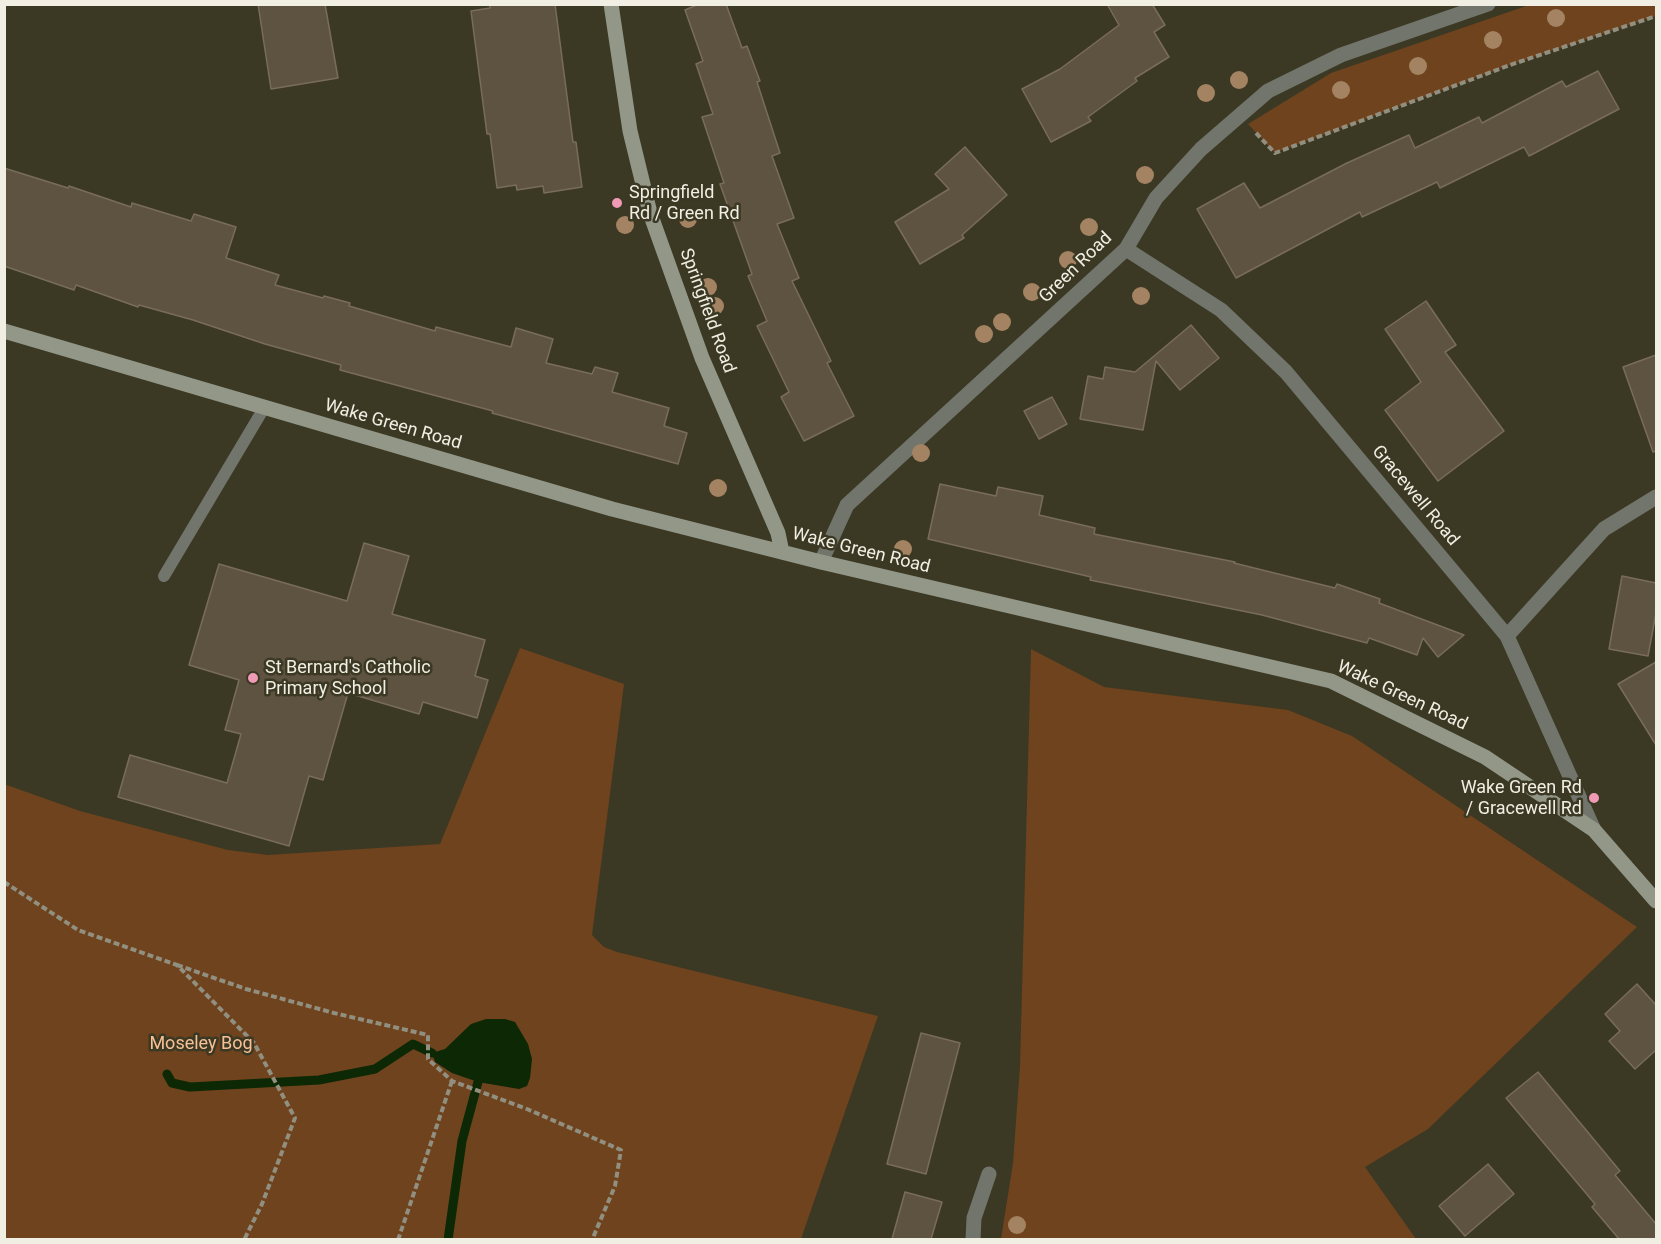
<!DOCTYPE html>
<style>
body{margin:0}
#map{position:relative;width:1661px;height:1244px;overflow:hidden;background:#3b3824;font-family:Roboto,sans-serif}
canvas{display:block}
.frame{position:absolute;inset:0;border:6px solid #f1efe3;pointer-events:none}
</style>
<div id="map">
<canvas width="1661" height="1244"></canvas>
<div class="frame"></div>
</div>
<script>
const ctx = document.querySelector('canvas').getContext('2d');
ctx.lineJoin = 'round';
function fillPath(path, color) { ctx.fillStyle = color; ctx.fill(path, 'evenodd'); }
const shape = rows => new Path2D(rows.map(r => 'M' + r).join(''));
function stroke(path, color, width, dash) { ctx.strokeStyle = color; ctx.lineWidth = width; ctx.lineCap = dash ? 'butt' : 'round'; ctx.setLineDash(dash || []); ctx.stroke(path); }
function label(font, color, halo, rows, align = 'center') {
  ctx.font = font + ' Roboto,sans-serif'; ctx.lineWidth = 5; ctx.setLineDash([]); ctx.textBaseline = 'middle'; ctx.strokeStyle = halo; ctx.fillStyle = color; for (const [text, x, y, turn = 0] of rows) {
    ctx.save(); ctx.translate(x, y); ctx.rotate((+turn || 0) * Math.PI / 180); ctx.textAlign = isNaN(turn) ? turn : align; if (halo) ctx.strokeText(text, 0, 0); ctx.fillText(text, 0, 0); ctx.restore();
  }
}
const green = shape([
 [1532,4,1656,5,1656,16,1510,65,1275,153,1248,124,1331,73],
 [520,648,624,684,592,935,604,947,617,952,878,1016,801,1239,5,1239,4,784,80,811,228,850,268,855,440,844],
 [1031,649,1104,687,1288,710,1352,736,1637,927,1428,1129,1365,1167,1416,1239,1001,1239,1013,1163,1020,1066]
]);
const water = shape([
 [486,1019,505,1019,515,1022,528,1044,532,1059,530,1078,527,1086,519,1089,478,1082,452,1073,435,1062,432,1053,445,1049,471,1024]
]);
const stream = shape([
 [167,1074,172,1083,190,1087,319,1080,375,1069,413,1044,432,1053],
 [448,1240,462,1141,478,1082]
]);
const building = shape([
 [258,4,325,4,338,78,271,89,258,4],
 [490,4,555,4,573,142,576,142,582,187,544,193,543,186,517,190,516,185,497,188,490,134,487,134,471,11,490,8,490,4],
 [699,4,726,4,742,48,747,46,760,81,757,82,780,153,772,156,794,218,777,224,799,278,792,281,831,361,827,363,854,416,804,441,781,397,789,392,757,326,767,321,748,276,752,274,720,184,724,183,702,117,713,114,696,64,703,61,685,10,699,4],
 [1107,4,1152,4,1165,25,1154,32,1169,57,1135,78,1137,81,1088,117,1091,121,1051,142,1022,89,1060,69,1119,25,1107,4],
 [1598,71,1619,109,1529,156,1524,147,1440,188,1437,182,1362,217,1360,212,1236,278,1197,209,1244,183,1260,208,1347,163,1409,135,1415,148,1479,117,1482,123,1562,81,1566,87,1598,71],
 [965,147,1007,195,962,235,964,238,920,264,895,222,949,189,935,174,965,147],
 [4,168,68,188,69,186,131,207,132,203,191,221,194,214,236,227,226,258,279,275,275,285,323,298,324,296,350,303,349,306,435,331,436,327,511,347,516,328,553,339,546,363,592,374,595,367,618,373,612,392,669,408,664,426,687,433,678,464,492,413,493,411,340,370,341,365,265,344,193,320,139,305,138,307,76,285,74,290,4,266,4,168],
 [1426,301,1456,345,1445,352,1504,431,1438,481,1385,410,1421,382,1385,329,1426,301],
 [1191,325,1219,358,1180,390,1156,361,1143,430,1080,419,1088,376,1103,379,1105,367,1135,372,1191,325],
 [1656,355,1656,451,1653,452,1623,367,1656,355],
 [1052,397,1067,424,1039,439,1024,411,1052,397],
 [940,484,996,496,998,487,1043,496,1039,515,1095,528,1094,534,1235,562,1234,563,1335,588,1337,584,1380,599,1379,603,1464,635,1438,657,1423,638,1417,655,1369,638,1367,643,1262,615,1090,580,1091,577,928,539,940,484],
 [364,543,409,556,392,614,485,640,475,676,488,680,477,718,423,702,419,714,348,693,323,780,309,776,289,846,118,797,130,755,227,783,241,734,225,730,239,680,189,665,219,564,347,601,364,543],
 [1622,576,1656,583,1656,613,1648,656,1609,649,1622,576],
 [1656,662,1656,745,1618,684,1656,662],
 [1637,984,1656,1005,1656,1050,1635,1069,1609,1041,1620,1031,1605,1014,1637,984],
 [921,1033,960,1043,926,1174,887,1164,921,1033],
 [1538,1072,1620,1171,1615,1175,1656,1224,1656,1239,1619,1239,1592,1207,1595,1204,1506,1098,1538,1072],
 [1488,1164,1514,1194,1465,1236,1439,1206,1488,1164],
 [905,1192,942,1202,931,1239,892,1239,905,1192]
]);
const path = shape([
 [1256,133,1275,153,1510,65,1656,16],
 [4,882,78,930,177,965,254,1043,295,1118,262,1204,244,1240],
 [177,965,246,989,334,1013,428,1035,428,1059,452,1081,527,1109,621,1150,615,1186,592,1240],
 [398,1240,452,1081]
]);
const lane = shape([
 [164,576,264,408]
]);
const street = shape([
 [1126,249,1221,310,1286,372,1507,636,1594,830],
 [821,562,847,505,1126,249,1156,198,1201,149,1268,91,1341,55,1488,4],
 [1507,636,1604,529,1656,497],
 [973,1240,974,1218,989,1174]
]);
const secondary = shape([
 [611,4,630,131,650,213,702,358,778,533,782,552],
 [4,331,612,509,821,562,1331,681,1485,757,1594,830,1656,901]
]);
const trees = [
 [1556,18],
 [1493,40],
 [1418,66],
 [1239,80],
 [1341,90],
 [1206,93],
 [1145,175],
 [688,219],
 [625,225],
 [1089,227],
 [1068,260],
 [708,287],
 [1032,292],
 [1141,296],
 [715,306],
 [1002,322],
 [984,334],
 [921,453],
 [718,488],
 [903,549],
 [1017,1225]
];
const markers = [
 [617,203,6,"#f09ab6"],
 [253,678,6,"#f09ab6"],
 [1594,798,6,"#f09ab6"]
];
const poiNames = [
 ["Springfield",629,193],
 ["Rd / Green Rd",629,214],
 ["St Bernard's Catholic",265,668],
 ["Primary School",265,689],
 ["Wake Green Rd",1582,788,"right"],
 ["/ Gracewell Rd",1582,809,"right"]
];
const streetNames = [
 ["Green Road",1076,268,-44],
 ["Springfield Road",707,311,70],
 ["Wake Green Road",393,425,16],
 ["Gracewell Road",1415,496,50],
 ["Wake Green Road",861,551,14],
 ["Wake Green Road",1402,696,25]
];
const parkNames = [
 ["Moseley Bog",201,1044]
];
fillPath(green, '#6e431e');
fillPath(water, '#0c2804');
stroke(stream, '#0c2804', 9);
fillPath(building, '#5e5340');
stroke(building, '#796d5a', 1.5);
stroke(path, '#918f7f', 4, [6, 3]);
stroke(lane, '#72756b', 12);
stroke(street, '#72756b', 15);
stroke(secondary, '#939788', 15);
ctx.fillStyle = '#a38362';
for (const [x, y] of trees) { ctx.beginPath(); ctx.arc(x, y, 9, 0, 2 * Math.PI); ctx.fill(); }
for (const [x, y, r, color] of markers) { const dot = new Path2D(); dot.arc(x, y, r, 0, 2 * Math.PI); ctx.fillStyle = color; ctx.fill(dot); stroke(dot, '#3b3824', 2); }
label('18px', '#f1efe3', '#3b3824', poiNames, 'left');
label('18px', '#f1efe3', '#3b3824', streetNames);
label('18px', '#f8c094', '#3b3824', parkNames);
</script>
